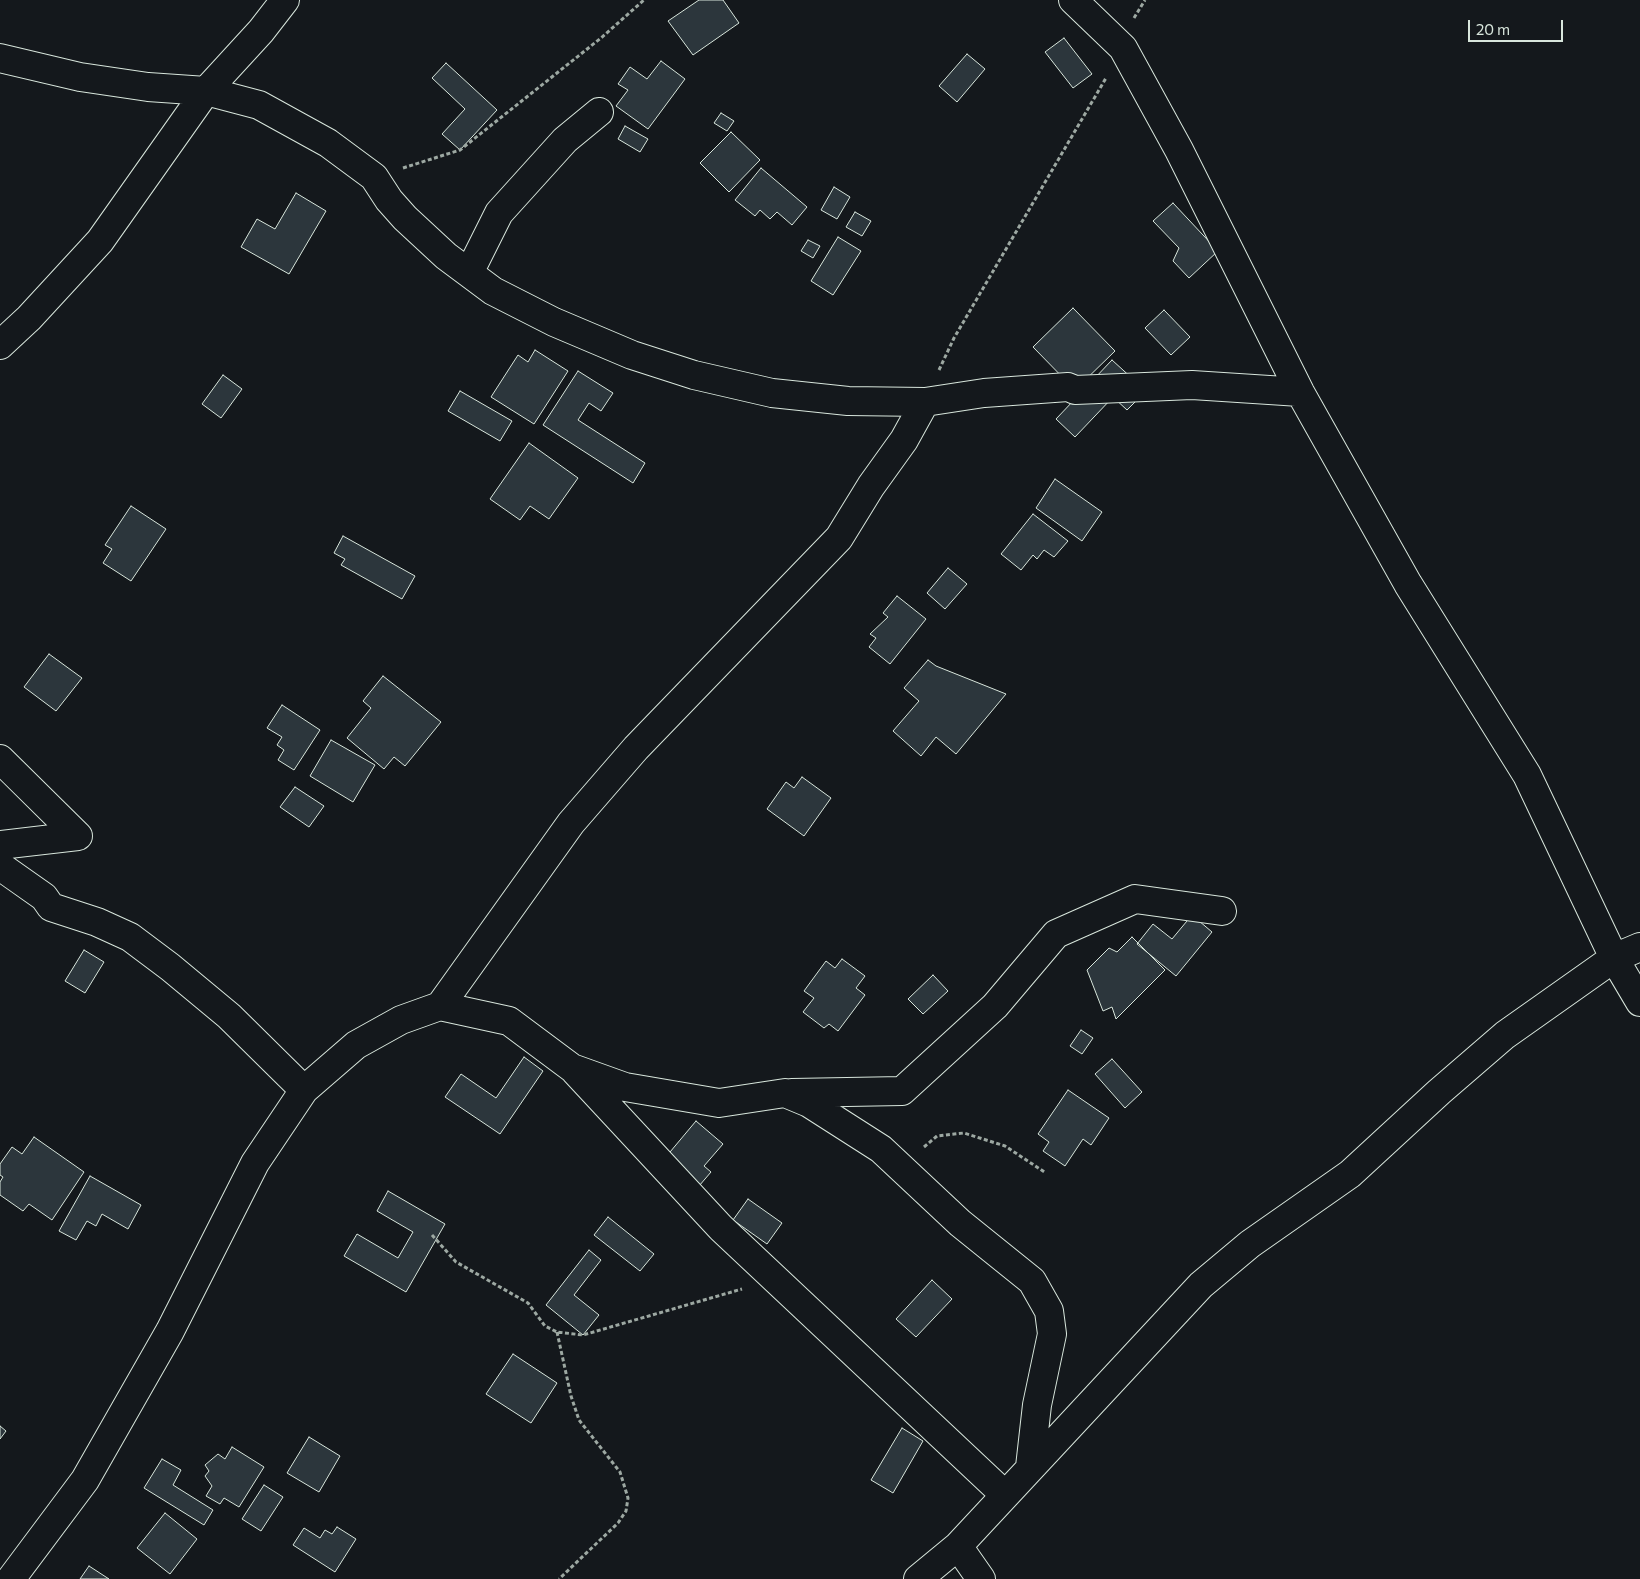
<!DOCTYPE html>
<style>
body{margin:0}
#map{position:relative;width:1640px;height:1579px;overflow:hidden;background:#14181c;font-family:Commissioner,sans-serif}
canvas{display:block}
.scale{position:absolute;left:1468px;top:20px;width:95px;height:22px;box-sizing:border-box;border:2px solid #d8e6dc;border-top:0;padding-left:6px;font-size:15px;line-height:18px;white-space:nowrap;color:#d8e6dc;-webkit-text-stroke:4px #14181c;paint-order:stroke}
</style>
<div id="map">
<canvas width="1640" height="1579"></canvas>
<div class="scale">20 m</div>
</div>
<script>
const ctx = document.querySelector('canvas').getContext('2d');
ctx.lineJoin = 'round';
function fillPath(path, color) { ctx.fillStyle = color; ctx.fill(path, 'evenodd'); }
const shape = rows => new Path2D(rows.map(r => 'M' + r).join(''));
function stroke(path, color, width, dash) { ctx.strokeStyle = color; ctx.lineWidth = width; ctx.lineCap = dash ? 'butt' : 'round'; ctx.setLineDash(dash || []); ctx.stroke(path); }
const building = shape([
 [699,0,723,0,739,23,693,55,668,21,699,0],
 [1064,38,1092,74,1073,88,1045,52,1064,38],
 [967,54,985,69,957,102,939,86,967,54],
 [661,61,685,79,648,129,616,106,628,90,618,84,630,67,647,79,661,61],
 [446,63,497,110,460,150,442,134,465,109,432,78,446,63],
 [721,113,734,121,727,131,714,123,721,113],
 [625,126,648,139,640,152,618,139,625,126],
 [731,132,760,160,729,192,700,163,731,132],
 [761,168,807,207,792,225,777,212,770,219,760,210,755,216,735,200,761,168],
 [834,187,850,197,837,219,821,210,834,187],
 [296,193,326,211,289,274,241,247,257,219,275,229,296,193],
 [1173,203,1218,251,1189,278,1173,261,1179,248,1153,221,1173,203],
 [855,212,871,221,862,236,846,227,855,212],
 [838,237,861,251,833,295,811,281,838,237],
 [808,240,820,246,813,258,801,251,808,240],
 [1073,308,1115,351,1075,390,1033,347,1073,308],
 [1164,310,1190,337,1171,355,1145,328,1164,310],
 [535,350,568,371,534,424,491,397,518,355,528,362,535,350],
 [1112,360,1146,391,1127,410,1113,397,1075,437,1056,419,1112,360],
 [578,371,613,393,601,411,589,403,578,420,645,463,633,483,543,425,578,371],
 [223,375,242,389,221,418,202,404,223,375],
 [460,391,512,421,500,441,448,411,460,391],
 [529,443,578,478,549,519,530,506,520,520,490,499,529,443],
 [1055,479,1102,512,1082,541,1036,508,1055,479],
 [131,506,166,529,131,581,103,563,112,549,105,545,131,506],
 [1033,514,1068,541,1054,557,1044,550,1037,559,1033,555,1021,570,1001,554,1033,514],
 [343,536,415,576,402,599,341,565,345,559,334,553,343,536],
 [948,568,967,584,945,609,927,593,948,568],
 [897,596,926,619,890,664,869,647,876,638,870,634,888,617,883,613,897,596],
 [49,654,82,678,56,711,24,687,49,654],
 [928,660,936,666,1006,694,956,754,936,737,921,756,893,731,919,701,904,688,928,660],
 [383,676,441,722,405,766,394,757,384,769,347,738,371,708,363,701,383,676],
 [282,705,320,730,294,770,278,760,284,750,277,745,282,737,267,728,282,705],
 [331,740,375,765,353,802,310,776,331,740],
 [802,777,831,798,804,836,767,809,786,782,794,788,802,777],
 [295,787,324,806,309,827,280,807,295,787],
 [1192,915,1212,932,1176,976,1137,944,1153,924,1172,939,1192,915],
 [1132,937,1165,970,1116,1019,1112,1007,1103,1011,1087,970,1109,948,1117,952,1132,937],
 [84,950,104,962,85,993,65,981,84,950],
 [842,959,865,976,856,988,865,995,838,1031,829,1024,824,1028,803,1012,814,998,804,991,826,961,835,968,842,959],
 [933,975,948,991,923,1014,908,999,933,975],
 [1081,1030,1093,1038,1082,1054,1070,1046,1081,1030],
 [524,1057,543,1071,500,1134,445,1097,461,1074,496,1098,524,1057],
 [1112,1059,1142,1092,1125,1108,1095,1074,1112,1059],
 [1068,1090,1109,1118,1091,1145,1083,1139,1065,1166,1043,1151,1049,1142,1038,1134,1068,1090],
 [696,1121,723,1144,704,1166,711,1172,699,1186,665,1158,696,1121],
 [34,1137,84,1172,52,1220,29,1204,23,1211,0,1195,0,1182,3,1177,0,1175,0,1164,12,1147,22,1154,34,1137],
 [90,1176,141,1205,128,1229,102,1214,96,1226,87,1221,76,1240,59,1231,90,1176],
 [388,1191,445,1224,406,1292,344,1256,357,1234,398,1258,413,1232,377,1211,388,1191],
 [748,1199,782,1223,767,1244,733,1220,748,1199],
 [608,1217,654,1254,640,1271,594,1235,608,1217],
 [589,1250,601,1260,574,1295,599,1315,583,1335,546,1305,589,1250],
 [932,1280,952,1299,916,1337,896,1319,932,1280],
 [513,1354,557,1383,531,1423,486,1394,513,1354],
 [0,1426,6,1431,0,1439,0,1426],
 [902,1428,923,1441,893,1493,871,1480,902,1428],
 [309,1437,340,1456,319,1492,287,1473,309,1437],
 [232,1447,264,1467,239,1507,224,1498,220,1504,206,1496,212,1486,205,1476,209,1471,205,1465,218,1454,225,1459,232,1447],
 [162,1459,181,1470,173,1485,213,1510,204,1525,144,1488,162,1459],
 [264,1485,283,1497,261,1531,242,1519,264,1485],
 [165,1513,197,1539,170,1574,137,1548,165,1513],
 [337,1527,356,1539,335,1572,293,1545,304,1528,320,1538,325,1530,332,1534,337,1527],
 [89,1566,109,1579,80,1579,89,1566]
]);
const path = shape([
 [1134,18,1145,0],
 [403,168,460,150,601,38,644,0],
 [939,370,954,338,1106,78],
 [924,1147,937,1136,964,1133,1005,1146,1046,1173],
 [432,1235,456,1262,528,1303,545,1326,557,1332,583,1335,742,1289],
 [557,1332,571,1396,579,1420,620,1472,628,1498,626,1511,618,1523,559,1579]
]);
const minor = shape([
 [1073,0,1123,48,1179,150,1300,392,1408,584,1527,775,1614,958,1640,1002],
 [0,58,80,77,148,87,206,91,259,105,328,143,374,177,389,200,405,218,446,256,493,291,554,322,632,355,694,375,772,393,848,401,925,402,984,393,1068,387,1075,390,1192,385,1300,392],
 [469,273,499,213,565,140,599,112],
 [0,345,29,318,100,241,206,91,261,31,285,0],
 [0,759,78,836,0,845],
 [0,866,44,897,51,907,97,922,130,937,170,967,229,1016,304,1090],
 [440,1006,571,823,636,748,839,538,871,486,904,440,925,402],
 [575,1071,721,1228,1004,1494],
 [792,1093,902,1091,995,1006,1056,934,1135,899,1222,911],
 [958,1546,981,1579],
 [11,1579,85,1480,170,1331,255,1163,304,1090,356,1045,401,1020,440,1006,509,1021,572,1068,625,1087,719,1103,785,1093,809,1103,881,1149,960,1223,1032,1281,1049,1311,1052,1334,1037,1405,1030,1467],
 [918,1579,958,1546,1201,1285,1250,1244,1350,1174,1439,1092,1505,1035,1614,958,1640,947]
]);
fillPath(building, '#2c363c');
stroke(building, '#d8e6dc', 1);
stroke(minor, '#d8e6dc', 30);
stroke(path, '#9da8a2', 3, [4, 2.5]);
stroke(minor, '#14181c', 28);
</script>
